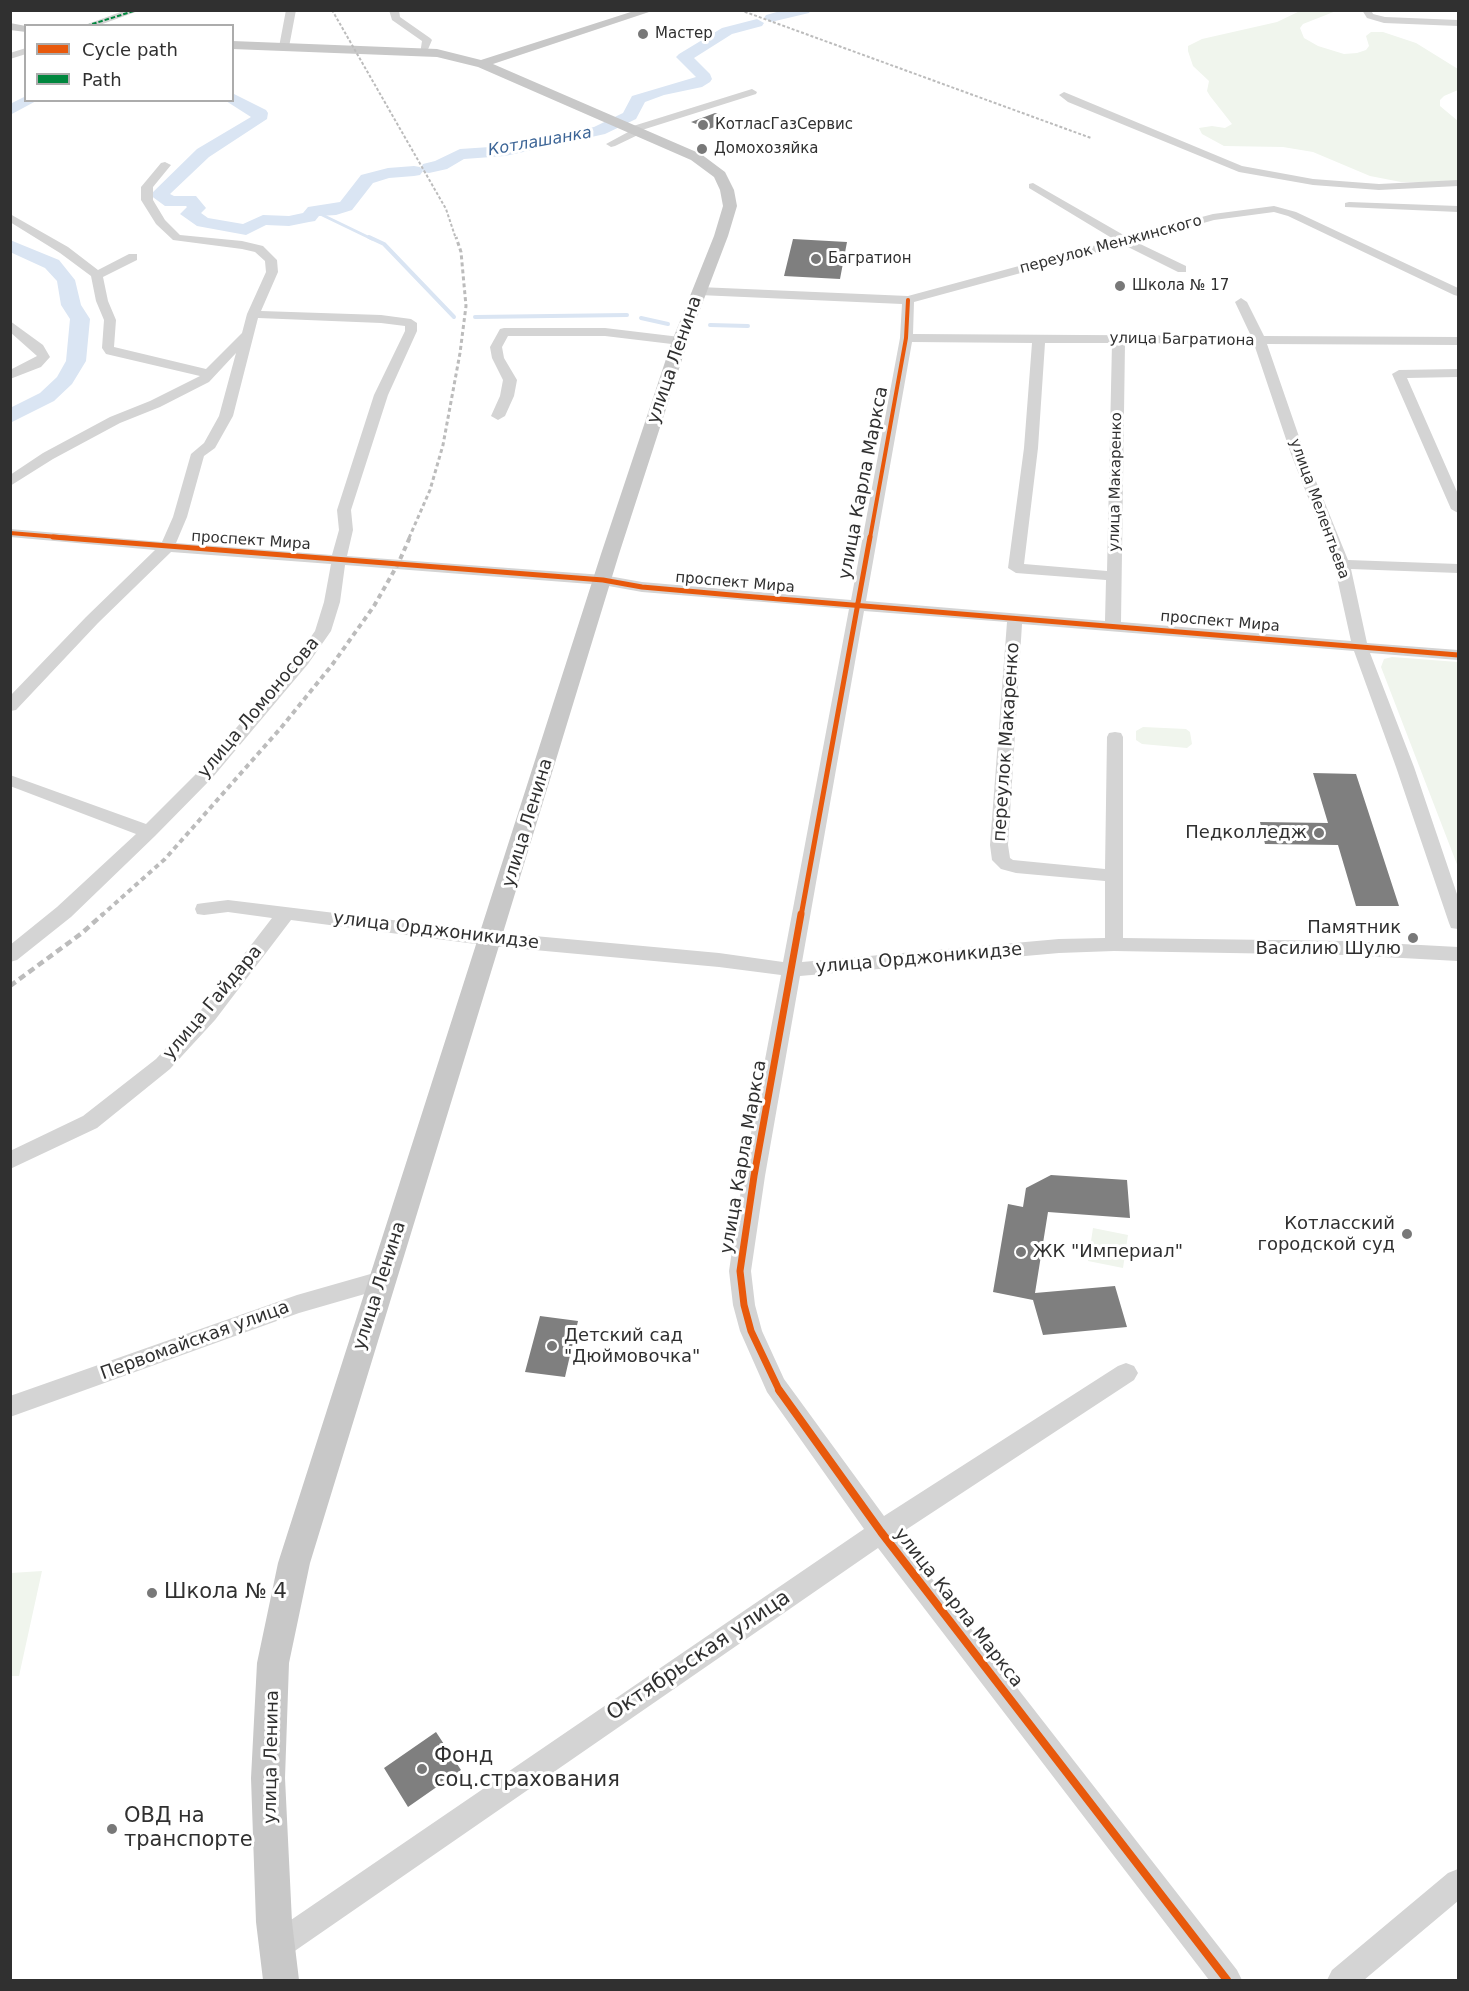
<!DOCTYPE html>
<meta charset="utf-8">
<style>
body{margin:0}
#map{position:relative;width:1469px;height:1991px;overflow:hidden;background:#fff;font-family:"DejaVu Sans",sans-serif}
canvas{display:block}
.frame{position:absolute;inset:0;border:12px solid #303030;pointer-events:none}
.legend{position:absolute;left:24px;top:24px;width:210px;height:78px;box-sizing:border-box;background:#fff;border:2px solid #acacac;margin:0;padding:8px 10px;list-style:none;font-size:18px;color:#303030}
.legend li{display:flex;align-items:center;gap:12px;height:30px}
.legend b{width:30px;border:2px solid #acacac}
</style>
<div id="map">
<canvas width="1469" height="1991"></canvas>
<div class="frame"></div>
<ul class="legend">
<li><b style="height:8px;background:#e8590c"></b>Cycle path</li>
<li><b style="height:8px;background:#00873e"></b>Path</li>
</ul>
</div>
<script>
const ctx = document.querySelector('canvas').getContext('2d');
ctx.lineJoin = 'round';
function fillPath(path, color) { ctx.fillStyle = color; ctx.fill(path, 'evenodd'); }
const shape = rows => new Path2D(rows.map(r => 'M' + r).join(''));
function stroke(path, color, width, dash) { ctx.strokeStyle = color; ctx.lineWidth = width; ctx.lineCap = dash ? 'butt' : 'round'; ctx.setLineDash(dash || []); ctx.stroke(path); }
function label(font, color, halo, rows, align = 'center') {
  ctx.font = font + ' "DejaVu Sans",sans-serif'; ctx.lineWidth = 6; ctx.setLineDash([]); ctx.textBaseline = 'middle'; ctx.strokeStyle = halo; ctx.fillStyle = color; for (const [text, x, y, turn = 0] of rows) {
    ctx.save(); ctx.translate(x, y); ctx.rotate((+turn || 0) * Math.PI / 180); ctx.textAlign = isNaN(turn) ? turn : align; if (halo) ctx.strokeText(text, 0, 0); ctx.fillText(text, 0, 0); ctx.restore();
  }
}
const green = shape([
 [1302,10,1336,11,1303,24,1300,28,1304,38,1318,46,1344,54,1357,53,1366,50,1369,46,1366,36,1371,32,1383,32,1416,43,1458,69,1458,90,1444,96,1440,100,1440,106,1458,121,1458,182,1401,182,1370,176,1313,152,1283,147,1224,146,1202,134,1199,128,1212,126,1225,128,1232,124,1210,96,1207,91,1209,81,1193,66,1188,51,1188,46,1202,39,1277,22],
 [1392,657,1458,662,1458,867,1381,667,1384,659],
 [1143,727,1186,729,1190,732,1192,744,1187,748,1142,744,1136,740,1136,731],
 [1093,1228,1128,1235,1123,1268,1088,1261],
 [42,1571,19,1676,11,1676,11,1573]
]);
const streamFar1 = shape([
 [314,211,372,239]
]);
const stream = shape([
 [369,237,384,244,454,317],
 [475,317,627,315],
 [641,318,668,324],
 [710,325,748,326]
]);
const river = shape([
 [784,10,811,10,809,13,771,22,764,18,766,15,784,10],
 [757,19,764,23,762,26,732,34,694,58,710,74,712,79,710,82,702,87,664,95,645,102,636,119,605,134,505,156,464,159,447,169,429,173,423,172,421,168,423,164,435,161,460,149,505,146,594,127,623,113,632,96,696,77,676,57,679,54,722,28,757,19],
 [232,93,266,110,268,113,267,119,209,157,170,194,174,196,196,196,206,208,201,213,208,218,243,224,263,215,289,216,303,213,308,207,340,202,361,175,388,168,414,166,420,167,423,171,420,175,414,176,389,178,373,183,352,210,336,215,319,216,315,221,309,222,289,226,266,225,246,235,197,226,180,214,187,207,186,206,165,206,150,195,197,149,251,117,226,101,232,100,232,93],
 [26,96,26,100,38,100,10,115,10,104,26,96],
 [10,240,59,260,75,280,81,305,90,319,86,361,72,384,54,401,10,423,10,408,40,393,57,377,66,361,70,319,61,305,57,281,45,268,10,252,10,240]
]);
const building = shape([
 [715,113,733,120,709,129,691,122],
 [793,239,847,242,840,279,784,276],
 [1313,773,1356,774,1399,906,1356,906,1338,845,1265,844,1260,822,1328,823],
 [1051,1175,1127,1180,1130,1218,1048,1212,1035,1293,1115,1286,1127,1327,1043,1335,1033,1300,993,1292,1008,1204,1023,1207,1026,1188],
 [540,1316,578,1321,565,1377,525,1372],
 [436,1732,461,1770,408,1807,384,1768]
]);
const minor = shape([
 [126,10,141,10,97,26,82,26,126,10],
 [286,10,296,10,289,47,284,50,279,47,286,10],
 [389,10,399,10,400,17,430,38,432,40,426,54,420,54,422,41,392,20,389,10],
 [1362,10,1371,10,1373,14,1385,17,1458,20,1458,26,1384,23,1367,18,1362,10],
 [26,48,26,54,10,59,10,53,26,48],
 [752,89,757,92,756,94,642,130,642,133,615,146,611,147,606,144,630,131,630,127,752,89],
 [1064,92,1242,166,1313,179,1379,184,1458,180,1458,186,1379,190,1313,185,1239,172,1068,102,1059,95,1064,92],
 [165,162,171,165,153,187,153,200,165,220,180,235,242,241,263,246,277,260,278,272,261,311,381,315,411,319,417,323,417,331,388,395,351,510,353,530,347,556,603,575,642,582,851,600,900,338,902,304,699,295,693,291,699,287,908,296,1115,240,1029,188,1029,184,1033,183,1127,237,1213,214,1274,206,1296,212,1458,288,1458,296,1454,295,1288,216,1274,212,1214,220,1136,242,1186,266,1186,272,1178,272,1124,245,914,302,913,334,1251,336,1235,302,1241,298,1247,302,1264,336,1458,337,1458,345,1267,344,1305,454,1348,560,1458,564,1458,573,1351,569,1367,643,1458,650,1458,660,1370,653,1414,767,1458,897,1458,929,1451,928,1449,923,1396,767,1354,651,1022,624,1008,845,1010,858,1013,860,1105,869,1107,737,1109,733,1115,732,1121,733,1123,737,1123,938,1346,941,1458,947,1458,961,1346,955,1114,951,1059,953,800,976,765,1176,751,1271,755,1305,762,1331,784,1379,884,1516,1118,1366,1126,1363,1134,1366,1138,1373,1134,1380,898,1535,1237,1970,1242,1980,1209,1980,878,1548,286,1957,276,1962,266,1957,261,1947,266,1937,864,1529,767,1392,740,1331,733,1305,729,1271,743,1176,781,975,719,967,491,946,291,920,215,1020,170,1069,97,1128,10,1169,10,1151,83,1116,156,1059,201,1010,272,918,228,912,204,915,197,914,195,909,197,904,204,903,228,900,491,932,719,953,783,962,849,609,642,592,603,585,345,565,340,602,331,631,308,664,213,777,155,836,71,917,17,960,10,962,10,945,57,907,136,834,10,786,10,775,146,824,201,769,296,658,315,631,324,602,331,564,171,552,98,623,16,710,10,711,10,696,86,617,155,550,10,537,10,529,162,542,173,517,191,454,204,443,219,416,236,353,209,382,160,407,120,423,53,459,10,486,10,475,43,453,110,417,150,401,200,376,106,354,102,348,104,320,96,301,91,276,60,253,10,222,10,214,68,247,98,270,129,254,137,254,137,260,103,277,108,301,116,320,114,347,206,369,242,333,247,314,266,272,265,261,255,252,242,249,173,240,156,224,141,200,141,187,161,163,165,162],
 [258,318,381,323,405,326,405,331,374,395,337,510,339,530,332,555,176,543,187,517,204,456,215,448,233,416,258,318],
 [912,342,1032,343,1024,448,1008,568,1016,573,1106,580,1105,621,866,601,912,342],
 [1045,343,1112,343,1107,571,1024,564,1038,448,1045,343],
 [1125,343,1254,344,1291,454,1334,564,1351,641,1121,622,1125,343],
 [864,611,1007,622,990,845,992,860,1001,869,1016,873,1105,881,1105,938,1059,939,802,962,864,611],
 [1349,202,1458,206,1458,212,1345,207,1345,203,1349,202],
 [10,321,43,345,50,357,41,367,10,379,10,370,37,356,10,332,10,321],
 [504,328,605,328,680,337,686,341,680,345,605,336,508,336,502,347,504,358,517,380,514,396,505,416,498,420,491,416,500,396,503,380,492,358,490,347,500,329,504,328],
 [1458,369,1458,377,1407,378,1458,494,1458,513,1451,509,1392,374,1399,370,1458,369],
 [381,1271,389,1273,392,1280,389,1287,299,1313,10,1417,10,1396,297,1295,381,1271],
 [1458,1869,1458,1901,1364,1980,1327,1980,1332,1970,1448,1873,1458,1869]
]);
const major = shape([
 [637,10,655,10,493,64,701,154,725,172,734,190,737,206,728,236,688,341,619,554,310,1563,289,1663,285,1778,292,1922,299,1980,263,1980,256,1922,251,1778,257,1663,278,1563,601,554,672,341,714,236,723,206,720,190,714,177,691,160,478,67,437,57,232,49,232,41,437,49,481,60,637,10],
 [10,23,26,26,26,32,10,30,10,23]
]);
const railFar3 = shape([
 [332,10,446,209,456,239],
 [740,10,1091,138]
]);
const railFar2 = shape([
 [409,538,430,490,443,445,460,353,466,306,461,252,456,237]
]);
const railFar1 = shape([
 [101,916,165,859,280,729,332,665,374,606,398,564,410,537]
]);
const rail = shape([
 [10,986,82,933,103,914]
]);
const quiet = shape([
 [86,26,137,10]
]);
const cyclewayFar3 = shape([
 [10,533,70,538],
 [870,538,906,338,908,300]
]);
const cyclewayFar2 = shape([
 [53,537,603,580,642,587,743,596,1458,655],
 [801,916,870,537]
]);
const cyclewayFar1 = shape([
 [780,1392,751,1331,744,1305,740,1271,754,1176,801,914]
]);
const cycleway = shape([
 [779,1390,881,1532,1227,1980]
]);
const markers = [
 [643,34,6,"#787878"],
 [703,125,6,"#787878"],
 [702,149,6,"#787878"],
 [816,259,6,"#787878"],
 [1120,286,6,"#787878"],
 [1319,833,6,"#787878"],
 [1413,938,6,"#787878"],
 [1407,1234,6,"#787878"],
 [1021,1252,6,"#787878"],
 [552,1346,6,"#787878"],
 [152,1593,6,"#787878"],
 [422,1769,6,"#787878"],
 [112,1829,6,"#787878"]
];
const farPoinames = [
 ["Мастер",655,34],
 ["КотласГазСервис",715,125],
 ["Домохозяйка",714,149],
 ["Багратион",828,259],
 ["Школа № 17",1132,286]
];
const farStreetnames = [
 ["переулок Менжинского",1111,245,-15],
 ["улица Багратиона",1182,340,1],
 ["улица Макаренко",1116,482,-89],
 ["улица Мелентьева",1319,509,70],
 ["проспект Мира",251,541,4],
 ["проспект Мира",735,583,5],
 ["проспект Мира",1220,622,5]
];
const farWaternames = [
 ["Котлашанка",540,142,-10]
];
const streetNames = [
 ["улица Ленина",675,360,-71],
 ["улица Карла Маркса",864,483,-79],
 ["улица Ломоносова",259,708,-50],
 ["переулок Макаренко",1007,742,-86],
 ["улица Ленина",528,823,-73],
 ["улица Орджоникидзе",436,931,7],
 ["улица Орджоникидзе",919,959,-5],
 ["улица Гайдара",213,1003,-50],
 ["улица Карла Маркса",744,1157,-80],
 ["улица Ленина",380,1286,-72],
 ["Первомайская улица",195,1341,-20],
 ["улица Карла Маркса",958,1608,52],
 ["улица Ленина",272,1757,-89]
];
const poiNames = [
 ["Педколледж",1307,833],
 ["Памятник",1401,928],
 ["Василию Шулю",1401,949],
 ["Котласский",1395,1224],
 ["городской суд",1395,1245],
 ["ЖК \"Империал\"",1033,1252,"left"],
 ["Детский сад",564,1336,"left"],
 ["\"Дюймовочка\"",564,1357,"left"]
];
const nearPoinames = [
 ["Школа № 4",164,1593],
 ["Фонд",434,1757],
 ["соц.страхования",434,1781],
 ["ОВД на",124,1817],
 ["транспорте",124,1841]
];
const nearStreetnames = [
 ["Октябрьская улица",699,1656,-34]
];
fillPath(green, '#f0f5ed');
stroke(streamFar1, '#dae5f3', 3);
stroke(stream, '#dae5f3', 4);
fillPath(river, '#dae5f3');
fillPath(building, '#7f7f7f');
fillPath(minor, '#d4d4d4');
fillPath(major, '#c8c8c8');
stroke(railFar3, '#bcbcbc', 2, [3, 2]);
stroke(railFar2, '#bcbcbc', 3, [4, 3]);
stroke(railFar1, '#bcbcbc', 4, [5, 4]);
stroke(rail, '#bcbcbc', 4.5, [7, 4.5]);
stroke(quiet, '#00873e', 2, [4.5, 2]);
stroke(cyclewayFar3, '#e8590c', 4);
stroke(cyclewayFar2, '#e8590c', 5);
stroke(cyclewayFar1, '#e8590c', 7);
stroke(cycleway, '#e8590c', 8);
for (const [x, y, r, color] of markers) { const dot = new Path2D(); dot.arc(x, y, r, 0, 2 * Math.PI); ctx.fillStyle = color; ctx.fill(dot); stroke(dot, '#fff', 2); }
label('15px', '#303030', '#fff', farPoinames, 'left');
label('15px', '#303030', '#fff', farStreetnames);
label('italic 16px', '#3b6496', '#fff', farWaternames);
label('18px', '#303030', '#fff', streetNames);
label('18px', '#303030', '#fff', poiNames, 'right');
label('21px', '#303030', '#fff', nearPoinames, 'left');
label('21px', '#303030', '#fff', nearStreetnames);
</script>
